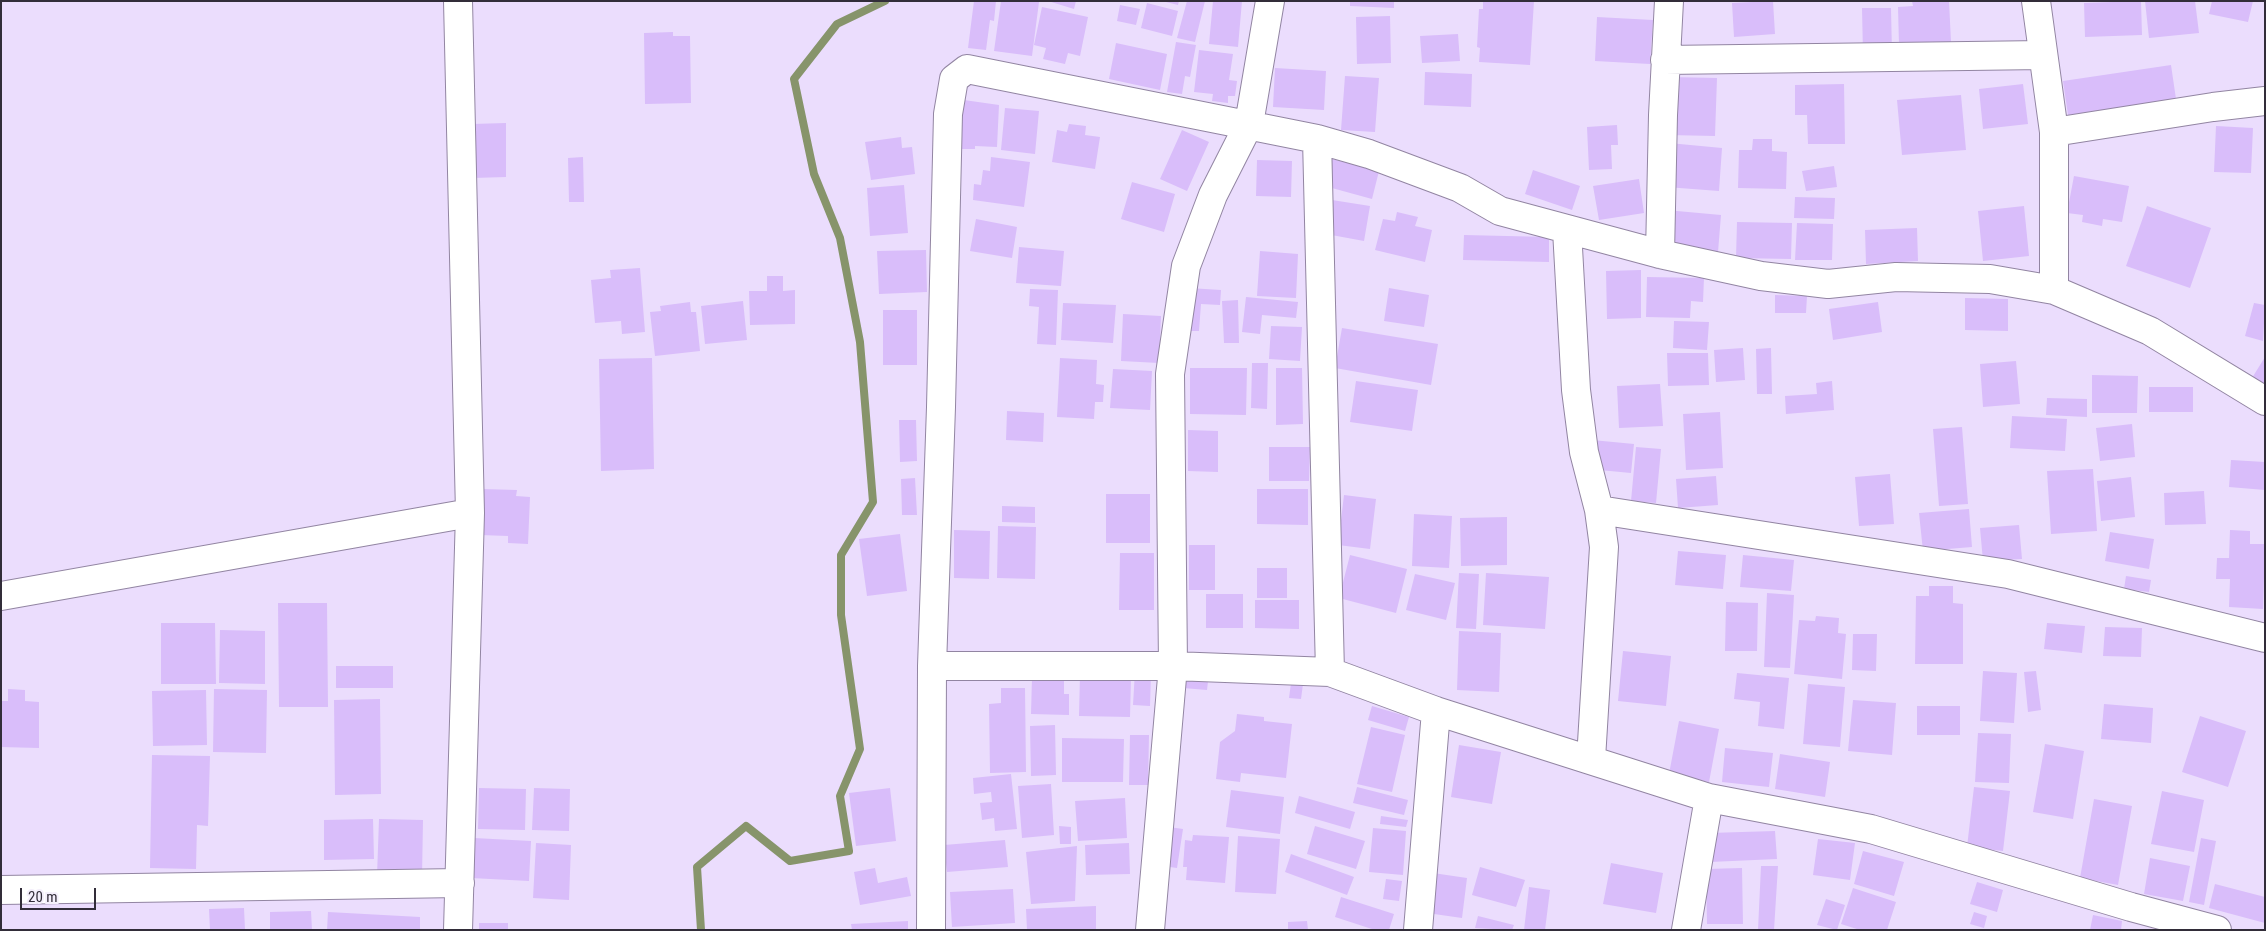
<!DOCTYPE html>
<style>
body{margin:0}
#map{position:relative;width:2266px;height:931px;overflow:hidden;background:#ebddfd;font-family:"Roboto Condensed",sans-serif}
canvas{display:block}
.frame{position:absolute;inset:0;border:2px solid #322d39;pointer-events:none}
.scale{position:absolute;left:20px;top:888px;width:76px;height:22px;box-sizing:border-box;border:2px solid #322d39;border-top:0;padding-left:6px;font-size:15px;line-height:18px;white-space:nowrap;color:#322d39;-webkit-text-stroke:4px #f4effb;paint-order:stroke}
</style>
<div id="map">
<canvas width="2266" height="931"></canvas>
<div class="frame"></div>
<div class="scale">20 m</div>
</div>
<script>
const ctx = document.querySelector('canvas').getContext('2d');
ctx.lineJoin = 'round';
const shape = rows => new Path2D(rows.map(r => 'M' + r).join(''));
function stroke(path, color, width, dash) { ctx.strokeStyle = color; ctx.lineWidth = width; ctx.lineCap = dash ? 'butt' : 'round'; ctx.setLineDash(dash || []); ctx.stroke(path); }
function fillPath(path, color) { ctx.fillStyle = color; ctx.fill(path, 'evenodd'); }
const stream = shape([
 [701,930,697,867,746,826,790,861,849,851,840,796,860,749,841,615,841,555,873,502,860,342,840,238,814,174,794,79,837,24,885,1]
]);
const building = shape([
 [974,1,996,1,994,21,990,20,986,50,968,48],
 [1001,1,1039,2,1032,56,994,51],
 [1048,1,1076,1,1074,9],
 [1162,1,1179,1,1178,5],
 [1187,1,1205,1,1195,42,1177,38],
 [1213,1,1242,1,1238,47,1209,44],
 [1350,1,1394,1,1394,8,1350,6],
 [1483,1,1534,1,1530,65,1479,62,1480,48,1477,47,1479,9,1483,9],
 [1773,1,1775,34,1734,37,1732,3],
 [1912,1,1949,1,1951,42,1899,45,1898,7,1913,6],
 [2141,1,2142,35,2085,37,2084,3],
 [2145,1,2195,1,2199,33,2149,38],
 [2212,1,2253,1,2248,22,2209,14],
 [1147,3,1178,11,1172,36,1141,28],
 [1120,5,1140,9,1136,25,1117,21],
 [1042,7,1088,17,1080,56,1068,53,1065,64,1043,59,1046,48,1034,45],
 [1862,8,1891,8,1892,54,1863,54],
 [1390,16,1391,63,1357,64,1356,17],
 [1597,17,1653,20,1650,64,1595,61],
 [673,32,673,36,690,36,691,103,645,104,644,33],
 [1458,34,1460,61,1422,63,1420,36],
 [1176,42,1196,45,1190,77,1185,76,1182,94,1167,92],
 [1116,43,1167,54,1160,90,1109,79],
 [1199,50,1233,54,1229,80,1237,81,1235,96,1228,96,1228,103,1212,101,1213,94,1194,92],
 [2171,65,2176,99,2068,115,2063,81],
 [1275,68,1326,71,1324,110,1273,107],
 [1425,72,1472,74,1471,107,1424,105],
 [1345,76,1379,78,1375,132,1341,130],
 [1669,77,1717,78,1715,136,1668,135],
 [1844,84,1845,144,1808,144,1807,115,1795,115,1795,85],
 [2023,84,2028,124,1983,129,1979,89],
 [1961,95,1966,150,1902,155,1897,100],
 [964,100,999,105,997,147,975,146,975,149,960,149],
 [1005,108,1039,111,1035,154,1001,150],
 [506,123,506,177,473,178,472,124],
 [1069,124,1086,126,1085,135,1100,137,1095,169,1052,162,1057,130,1067,132],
 [1617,125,1618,145,1611,145,1612,169,1589,170,1587,127],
 [2216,126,2253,128,2251,173,2214,172],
 [1182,130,1209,142,1187,191,1160,179],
 [901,137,902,148,912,147,915,174,871,180,865,142],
 [1753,139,1772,139,1772,151,1787,152,1786,189,1738,188,1739,150,1752,150],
 [1669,143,1722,148,1719,191,1666,187],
 [583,157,584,202,569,202,568,158],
 [991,157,1030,162,1024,207,973,200,974,184,981,185,983,170,990,171],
 [1328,158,1379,171,1372,199,1321,185],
 [1257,160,1292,161,1291,197,1256,196],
 [1834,166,1837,187,1806,191,1802,171],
 [1533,170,1580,186,1572,210,1525,194],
 [2074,176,2129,186,2122,222,2103,219,2102,226,2082,222,2083,215,2067,213],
 [1639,179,1644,213,1599,220,1593,186],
 [1132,182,1175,194,1164,232,1121,219],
 [904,185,908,233,870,236,867,188],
 [1795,197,1835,198,1834,219,1794,218],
 [1332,200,1370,206,1364,241,1326,234],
 [2024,206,2029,256,1983,261,1978,211],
 [2147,206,2211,228,2190,288,2126,266],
 [1666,210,1721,215,1718,252,1663,246],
 [1397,212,1418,217,1415,226,1432,230,1425,262,1375,250,1383,219,1395,221],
 [976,219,1017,227,1012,258,970,251],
 [1737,222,1792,223,1791,259,1736,258],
 [1797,223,1833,224,1832,260,1795,260],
 [1917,228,1918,261,1866,264,1865,230],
 [1464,235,1549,237,1549,262,1463,260],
 [1019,247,1064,251,1061,286,1016,283],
 [926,250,927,292,879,294,877,251],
 [1260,251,1298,254,1296,298,1257,296],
 [640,268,645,332,622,334,621,321,595,323,591,280,611,278,610,270],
 [1641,270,1641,318,1607,319,1606,271],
 [767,276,783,276,783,291,795,290,795,324,750,325,749,291,767,291],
 [1647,277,1704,278,1703,302,1691,301,1690,318,1646,317],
 [1189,288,1221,290,1220,305,1201,304,1199,331,1186,331],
 [1389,288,1429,295,1424,327,1384,321],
 [1030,289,1058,290,1056,345,1037,344,1039,307,1029,306],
 [1775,295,1807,296,1806,313,1775,313],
 [1246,297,1298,302,1296,318,1262,315,1260,334,1242,332],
 [1965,298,2008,299,2008,331,1965,330],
 [1238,300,1239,343,1224,343,1222,301],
 [743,301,747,340,705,344,701,306],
 [690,302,691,312,696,312,700,351,655,356,650,312,661,311,660,306],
 [1878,302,1882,332,1833,340,1829,309],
 [1063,303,1116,305,1113,343,1061,340],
 [2254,303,2265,305,2263,341,2245,336],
 [883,310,917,310,917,365,883,365],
 [1123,314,1161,316,1159,363,1121,361],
 [1674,321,1709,322,1707,350,1673,348],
 [1271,326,1302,327,1300,361,1269,359],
 [1342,328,1438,344,1431,385,1335,368],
 [1743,348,1745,380,1716,382,1714,350],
 [1771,348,1772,394,1757,394,1756,349],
 [1667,353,1708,353,1709,385,1668,386],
 [2265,357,2265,386,2252,378],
 [652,358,654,469,601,471,599,359],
 [1060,358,1097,360,1096,384,1104,385,1103,402,1095,402,1094,419,1057,417],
 [2016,361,2020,404,1983,407,1980,364],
 [1252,363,1268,363,1267,409,1251,408],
 [1190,368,1247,368,1246,415,1190,414],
 [1276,368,1302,368,1303,424,1276,425],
 [1113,369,1152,371,1150,410,1110,408],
 [2092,375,2138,376,2137,413,2092,413],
 [1356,381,1418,390,1412,431,1350,422],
 [1832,381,1834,410,1786,414,1785,396,1817,394,1816,383],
 [1660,384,1663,426,1619,428,1617,386],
 [2149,387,2193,387,2193,412,2149,412],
 [2047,398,2087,399,2087,417,2046,415],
 [1007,411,1044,413,1043,442,1006,440],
 [1720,412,1723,468,1686,470,1683,414],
 [2012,416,2067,419,2065,451,2010,448],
 [899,420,916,420,917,461,900,462],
 [2132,424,2135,457,2100,461,2096,428],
 [1962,427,1968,504,1939,506,1933,429],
 [1188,430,1218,431,1218,472,1188,471],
 [1592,440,1634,444,1631,473,1589,469],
 [1269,447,1310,447,1309,481,1269,481],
 [1636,447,1661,449,1656,503,1631,501],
 [2231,460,2265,462,2265,490,2229,487],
 [2093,469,2097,531,2051,534,2047,471],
 [1890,474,1894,524,1859,526,1855,477],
 [1716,476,1718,505,1678,508,1676,479],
 [2131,477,2135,517,2101,521,2097,481],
 [915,478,917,515,902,515,901,479],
 [482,489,517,490,516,496,530,497,528,544,508,543,508,536,480,535],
 [1257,489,1308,489,1308,525,1257,524],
 [2204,491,2206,524,2165,525,2164,493],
 [1106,494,1150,494,1150,543,1106,543],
 [1344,495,1376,499,1370,549,1338,545],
 [1002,506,1035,507,1035,523,1002,522],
 [1969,509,1972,547,1923,551,1919,513],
 [1414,514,1452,516,1449,568,1412,566],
 [1507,517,1507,565,1461,566,1460,518],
 [2019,525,2022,559,1983,561,1980,528],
 [998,526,1036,527,1035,579,997,578],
 [954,530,990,531,989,579,954,578],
 [2230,530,2250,531,2250,544,2265,544,2263,609,2229,607,2230,579,2216,579,2217,558,2229,558],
 [2110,532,2154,539,2149,569,2105,561],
 [900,534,907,591,867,596,859,539],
 [1189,545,1215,545,1215,590,1189,590],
 [1678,551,1726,555,1723,589,1675,585],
 [1120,553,1154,553,1154,610,1119,610],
 [1350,555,1407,569,1396,613,1339,598],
 [1743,555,1794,560,1791,591,1740,587],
 [1257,568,1287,568,1287,598,1257,598],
 [1459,573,1479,574,1476,629,1456,628],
 [1486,573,1549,577,1545,629,1483,625],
 [1415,574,1455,583,1446,620,1406,610],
 [2126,576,2151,580,2149,592,2124,589],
 [1929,586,1953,586,1953,603,1963,604,1963,664,1915,664,1916,596,1929,596],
 [1767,593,1794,595,1790,668,1764,667],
 [1206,594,1243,594,1243,628,1206,628],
 [1255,600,1299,600,1299,629,1255,628],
 [1726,602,1758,603,1757,651,1725,651],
 [278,603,327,603,328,707,279,707],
 [1816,616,1839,618,1838,633,1846,634,1842,679,1794,674,1799,620,1815,621],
 [161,623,215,623,216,684,161,684],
 [2047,623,2085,626,2082,653,2044,649],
 [2105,627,2142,628,2141,657,2103,656],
 [220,630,265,631,265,684,219,683],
 [1459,631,1501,633,1499,692,1457,690],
 [1853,634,1877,634,1876,671,1852,670],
 [1623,651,1671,656,1666,706,1618,701],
 [336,666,393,666,393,688,336,688],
 [1185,670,1209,673,1207,690,1183,688],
 [1135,671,1151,672,1150,706,1133,705],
 [1983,671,2017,673,2014,723,1980,721],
 [2036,671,2041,710,2028,712,2024,672],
 [1737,673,1789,678,1784,729,1758,726,1760,702,1734,699],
 [1080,675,1131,677,1130,717,1079,716],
 [1032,677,1064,678,1064,694,1069,694,1069,715,1031,714],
 [1291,683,1303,684,1301,699,1289,698],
 [1808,684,1845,687,1840,747,1803,744],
 [1001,688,1025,688,1026,772,990,773,989,704,1001,703],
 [8,689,25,690,25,701,39,702,39,748,1,747,1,701,8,701],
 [214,689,267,690,266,753,213,752],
 [206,690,207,745,153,746,152,691],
 [380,699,381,794,335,795,334,700],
 [1853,700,1896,703,1892,755,1848,751],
 [2104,704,2153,708,2151,743,2101,739],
 [1372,706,1409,717,1405,731,1368,720],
 [1917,706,1960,706,1960,735,1917,735],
 [1237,714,1264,717,1264,721,1292,724,1286,778,1241,773,1240,782,1216,779,1220,742,1235,731],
 [2200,716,2246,731,2228,787,2182,772],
 [1679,721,1719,729,1709,782,1669,774],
 [1055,725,1056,775,1031,776,1030,726],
 [1371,727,1405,735,1392,792,1357,784],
 [1978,733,2011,734,2009,783,1975,782],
 [1130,735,1149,735,1148,785,1129,785],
 [1062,738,1124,739,1123,782,1062,782],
 [2045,744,2084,751,2073,819,2033,812],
 [1459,745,1501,752,1492,804,1451,797],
 [1725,748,1773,753,1769,787,1722,782],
 [1780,754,1830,762,1825,797,1775,789],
 [152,755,210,756,208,826,197,825,196,869,150,868],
 [1011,774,1017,829,995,831,994,818,982,820,980,803,992,802,991,792,974,794,973,778],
 [1051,784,1054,835,1022,838,1018,786],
 [1357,787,1408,800,1404,815,1353,803],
 [1974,787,2010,791,2003,851,1967,847],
 [479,788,526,789,525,830,478,829],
 [534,788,570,789,569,831,532,830],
 [890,788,896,841,856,846,849,793],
 [1231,790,1284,797,1280,834,1226,827],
 [2162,791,2204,800,2194,852,2151,844],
 [1299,796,1355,812,1350,829,1295,813],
 [1125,798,1127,838,1078,841,1075,801],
 [2094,799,2132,806,2118,885,2080,878],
 [1381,816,1408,820,1406,827,1380,824],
 [373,819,374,859,324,860,324,820],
 [379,819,423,820,422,877,377,876],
 [1059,826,1071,827,1071,844,1060,844],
 [1315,826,1365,841,1356,869,1307,854],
 [1169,827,1183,829,1177,868,1163,866],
 [1373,828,1406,831,1403,875,1369,872],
 [1775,831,1777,859,1710,862,1709,833],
 [1193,835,1229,837,1225,883,1186,880,1187,867,1183,867,1185,840,1192,841],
 [1238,836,1280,839,1276,894,1235,892],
 [474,838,531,841,529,881,471,878],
 [2201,838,2216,841,2204,905,2189,902],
 [1818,839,1855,843,1850,880,1813,875],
 [1005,840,1008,867,947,872,944,845],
 [536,843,571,845,569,900,533,898],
 [1129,843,1130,874,1086,875,1085,845],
 [1077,846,1075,901,1031,904,1026,852],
 [1863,851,1904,862,1894,896,1854,884],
 [1291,854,1354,877,1347,895,1285,872],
 [2150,858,2190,866,2183,901,2144,894],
 [1611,863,1663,873,1656,913,1603,904],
 [1761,866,1778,866,1774,930,1758,930],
 [1480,867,1525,880,1516,907,1472,895],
 [875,868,878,883,907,877,911,896,860,905,854,872],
 [1742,868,1743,924,1707,924,1706,869],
 [1433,873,1467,878,1462,918,1427,913],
 [1386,879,1402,881,1399,901,1383,899],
 [1977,882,2003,890,1997,912,1970,904],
 [2215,884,2265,897,2265,923,2209,908],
 [1529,887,1550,890,1545,930,1524,930],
 [1853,888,1896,902,1887,930,1860,930,1841,924],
 [1013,889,1015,923,952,927,950,892],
 [1341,897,1394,914,1389,930,1375,930,1335,917],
 [1826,899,1845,905,1837,930,1817,925],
 [1096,906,1096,930,1027,930,1026,909],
 [244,908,245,930,210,930,209,909],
 [311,911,312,930,270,930,270,912],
 [328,912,420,917,420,930,327,930],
 [1974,912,1987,916,1984,928,1970,924],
 [2093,915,2122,921,2121,930,2090,930],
 [1478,916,1514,925,1512,930,1475,928],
 [908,921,908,930,852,930,851,924],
 [1307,921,1308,930,1288,930,1288,922],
 [479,923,508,923,508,930,479,930]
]);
const minor = shape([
 [2036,1,2054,132,2054,290],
 [1665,60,2043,55],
 [2054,132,2213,107,2265,101],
 [1317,139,1330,672],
 [1567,230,1576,390,1584,452,1599,510,1604,547,1591,759],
 [1660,254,1663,115,1669,1],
 [1599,510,2008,574,2265,638],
 [1,596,470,513],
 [932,666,1173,666,1330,672,1436,711,1709,798,1871,829,2131,907,2217,930],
 [1,890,460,883],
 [458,930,470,513,458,1],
 [931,930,932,666,941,407,948,114,954,79,967,69,1317,139,1369,154,1460,188,1500,211,1660,254,1761,276,1828,284,1896,277,1990,279,2054,290,2150,331,2265,401],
 [1150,930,1173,666,1170,374,1186,266,1213,195,1249,124,1270,1],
 [1418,930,1436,711],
 [1686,930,1709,798]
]);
stroke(stream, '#87946b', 8);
fillPath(building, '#d9bdfa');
stroke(minor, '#9285a2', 30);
stroke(minor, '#fff', 28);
</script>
